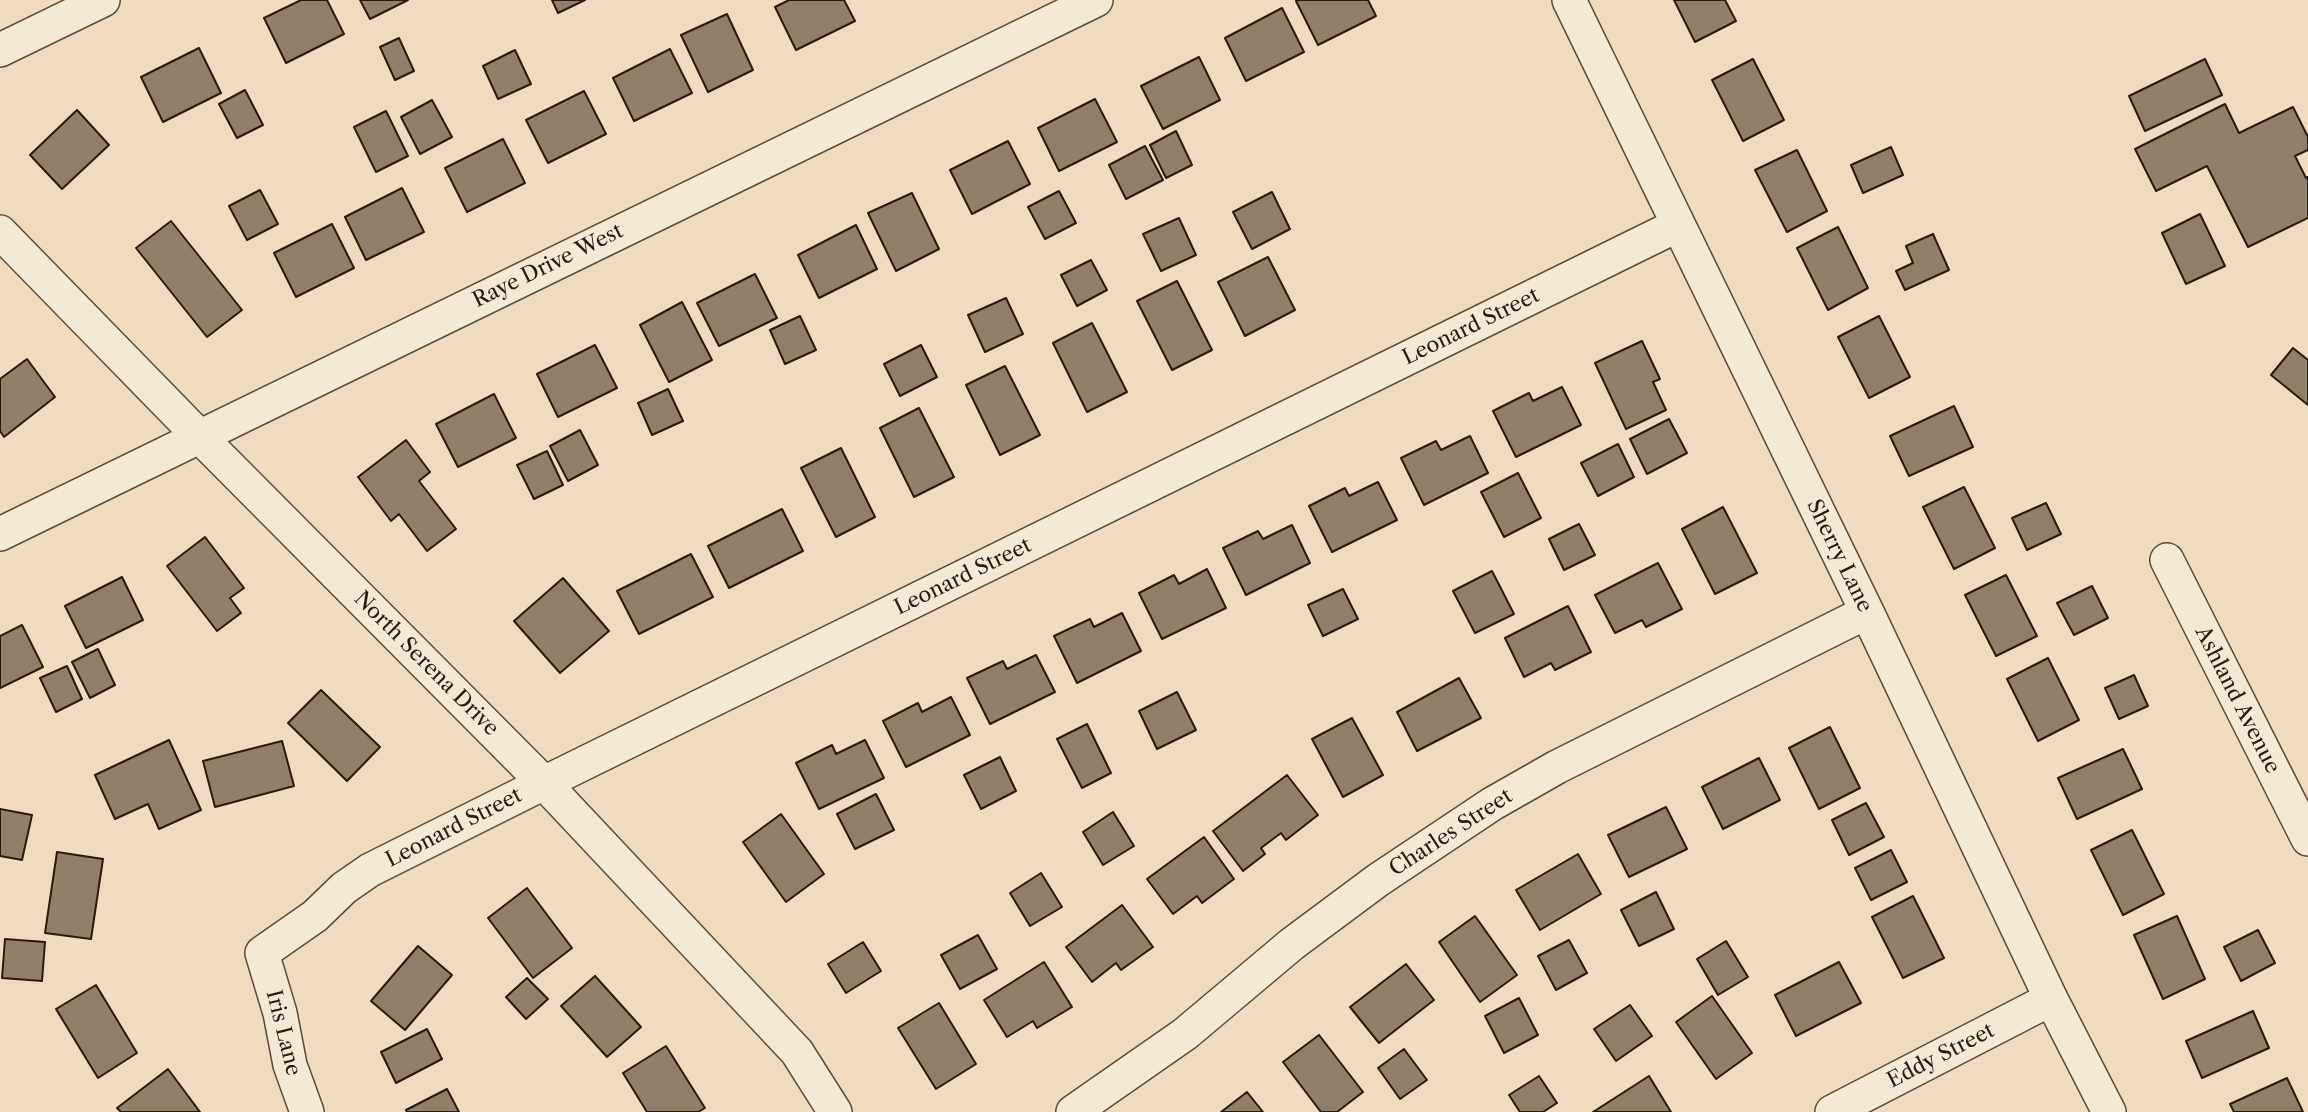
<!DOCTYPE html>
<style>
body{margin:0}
canvas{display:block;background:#eedbc1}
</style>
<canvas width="2308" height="1112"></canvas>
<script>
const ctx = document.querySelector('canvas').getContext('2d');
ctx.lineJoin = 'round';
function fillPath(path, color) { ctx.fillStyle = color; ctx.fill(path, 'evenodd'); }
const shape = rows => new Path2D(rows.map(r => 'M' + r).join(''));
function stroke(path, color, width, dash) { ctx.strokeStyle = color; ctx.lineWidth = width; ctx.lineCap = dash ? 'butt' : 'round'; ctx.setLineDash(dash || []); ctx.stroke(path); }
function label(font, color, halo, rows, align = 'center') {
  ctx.font = font + ' "Libre Caslon Text",serif'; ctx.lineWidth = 7; ctx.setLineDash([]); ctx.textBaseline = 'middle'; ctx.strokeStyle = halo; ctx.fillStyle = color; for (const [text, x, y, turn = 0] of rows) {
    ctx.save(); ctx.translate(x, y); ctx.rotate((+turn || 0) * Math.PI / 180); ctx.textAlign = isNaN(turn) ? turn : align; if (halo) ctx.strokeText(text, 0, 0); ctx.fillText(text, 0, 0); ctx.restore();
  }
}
const building = shape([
 [301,0,327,0,344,34,286,63,264,18,301,0],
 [360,0,408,0,370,19,360,0],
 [552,0,585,0,558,13,552,0],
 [789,0,844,0,855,21,796,50,775,7,789,0],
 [1299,0,1368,0,1376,16,1318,45,1296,1,1299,0],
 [1674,0,1725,0,1736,21,1695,42,1674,0],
 [1282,8,1304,52,1246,81,1225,38,1282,8],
 [727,14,753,70,708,92,681,35,727,14],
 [399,38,414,71,395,80,380,47,399,38],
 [199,48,221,93,163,122,141,77,199,48],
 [670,49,692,93,634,121,613,78,670,49],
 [515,50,531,84,498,99,483,66,515,50],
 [1199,57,1220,100,1163,129,1141,86,1199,57],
 [1753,59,1784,120,1743,141,1712,80,1753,59],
 [2205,59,2222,95,2145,131,2129,96,2205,59],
 [245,90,263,125,237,138,219,104,245,90],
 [584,91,606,134,548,163,526,120,584,91],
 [1095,99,1117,142,1059,171,1038,128,1095,99],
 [432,100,452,137,420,154,401,117,432,100],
 [2225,104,2239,133,2293,107,2308,137,2308,150,2295,156,2306,178,2308,177,2308,218,2248,247,2207,166,2156,191,2135,149,2225,104],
 [77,110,109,145,62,189,30,155,77,110],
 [386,111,408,156,376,172,354,127,386,111],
 [1176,131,1192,165,1166,178,1150,145,1176,131],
 [503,139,525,183,467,212,445,168,503,139],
 [1008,141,1030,184,972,214,950,170,1008,141],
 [1145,146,1163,180,1126,199,1109,165,1145,146],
 [1891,147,1903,175,1863,193,1851,165,1891,147],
 [1797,150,1827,211,1787,232,1755,170,1797,150],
 [402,188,424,232,366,260,345,217,402,188],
 [260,190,278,224,247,240,229,206,260,190],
 [1059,191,1076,223,1045,239,1028,207,1059,191],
 [1272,192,1290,229,1252,249,1233,212,1272,192],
 [912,193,939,249,896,271,868,213,912,193],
 [2200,214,2225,266,2186,284,2162,233,2200,214],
 [1179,218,1196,255,1161,271,1143,234,1179,218],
 [171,221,242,310,207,337,136,248,171,221],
 [332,224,354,268,296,297,274,253,332,224],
 [856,225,877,269,819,298,798,255,856,225],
 [1838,227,1868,288,1828,310,1797,248,1838,227],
 [1933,234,1949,270,1905,290,1896,271,1913,263,1906,246,1933,234],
 [1268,257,1295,310,1245,336,1218,282,1268,257],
 [1091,260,1107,290,1077,306,1061,275,1091,260],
 [755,274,777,318,719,346,697,303,755,274],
 [1177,281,1212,350,1172,370,1137,301,1177,281],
 [1006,298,1023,334,985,352,968,315,1006,298],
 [682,302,712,360,669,382,640,325,682,302],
 [800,316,816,350,785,364,770,330,800,316],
 [1879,316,1910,377,1869,398,1838,337,1879,316],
 [1092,323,1127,392,1087,412,1053,343,1092,323],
 [1642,341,1660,379,1653,382,1666,410,1626,429,1595,363,1642,341],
 [595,345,617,388,558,417,537,374,595,345],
 [921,345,937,377,900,396,884,364,921,345],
 [2293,348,2308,360,2308,405,2271,375,2293,348],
 [27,359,55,397,4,437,0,431,0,379,27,359],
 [1005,366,1040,435,1000,455,966,385,1005,366],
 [1562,387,1581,425,1516,457,1493,411,1529,393,1533,401,1562,387],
 [668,389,683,421,652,435,638,403,668,389],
 [494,394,516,438,458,467,436,424,494,394],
 [1954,406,1973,447,1909,476,1890,436,1954,406],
 [919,408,954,477,914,497,880,428,919,408],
 [1669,419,1687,453,1647,474,1630,439,1669,419],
 [580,430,598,465,568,481,550,446,580,430],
 [1470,436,1488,473,1424,505,1401,458,1436,441,1441,450,1470,436],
 [406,440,430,472,419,481,456,529,427,551,399,514,391,521,358,477,406,440],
 [1618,444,1634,477,1598,496,1581,463,1618,444],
 [841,448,875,517,836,537,801,468,841,448],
 [547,451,563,485,534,499,517,465,547,451],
 [1518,473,1541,518,1504,537,1481,492,1518,473],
 [1378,482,1397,520,1332,552,1309,506,1345,488,1349,496,1378,482],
 [1964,487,1995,548,1954,569,1923,507,1964,487],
 [2046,503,2061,534,2027,550,2012,518,2046,503],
 [1723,507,1757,573,1715,594,1682,529,1723,507],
 [782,509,803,551,729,588,708,546,782,509],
 [1579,524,1595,555,1564,570,1549,539,1579,524],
 [1292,525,1310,563,1246,595,1223,548,1258,531,1263,539,1292,525],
 [205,537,244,588,230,598,241,613,217,631,167,566,205,537],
 [691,554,713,597,639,634,617,591,691,554],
 [1658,563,1682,609,1646,627,1642,620,1615,633,1595,595,1658,563],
 [1207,569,1226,608,1162,639,1139,593,1174,575,1179,584,1207,569],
 [1492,571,1514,614,1475,633,1453,591,1492,571],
 [2006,575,2037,636,1996,656,1965,595,2006,575],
 [122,577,143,620,86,648,65,606,122,577],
 [563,578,609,631,560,673,514,621,563,578],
 [2092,586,2108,618,2074,635,2057,603,2092,586],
 [1343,589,1358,619,1323,636,1308,605,1343,589],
 [1568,606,1591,652,1555,670,1551,663,1524,677,1505,638,1568,606],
 [1122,613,1141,651,1077,683,1054,636,1090,619,1094,627,1122,613],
 [22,625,43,667,0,688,0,636,22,625],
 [98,649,115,685,90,698,72,662,98,649],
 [1036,655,1055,692,990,724,967,678,1003,661,1007,669,1036,655],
 [2048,658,2079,720,2038,741,2007,679,2048,658],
 [67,666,82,699,56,712,40,678,67,666],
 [2134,675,2148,706,2119,719,2105,688,2134,675],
 [1459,678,1481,718,1417,751,1397,712,1459,678],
 [321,690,380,747,347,781,288,723,321,690],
 [1177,692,1196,730,1157,749,1139,711,1177,692],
 [951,697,970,735,906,767,883,721,918,703,922,712,951,697],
 [1352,718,1383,775,1343,797,1312,739,1352,718],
 [1087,724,1111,773,1082,788,1057,739,1087,724],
 [1830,727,1860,788,1819,809,1789,748,1830,727],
 [169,740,201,810,159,829,148,804,115,819,95,775,169,740],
 [865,740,884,778,819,809,796,763,832,745,836,754,865,740],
 [282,741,294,786,215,807,203,761,282,741],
 [2123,749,2142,789,2077,819,2058,778,2123,749],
 [1000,757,1016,791,981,809,964,775,1000,757],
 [1759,758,1780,800,1723,829,1702,787,1759,758],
 [1287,775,1318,815,1286,840,1281,833,1261,848,1265,854,1243,871,1213,831,1287,775],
 [876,794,894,830,855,849,837,814,876,794],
 [1866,803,1884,837,1849,855,1832,820,1866,803],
 [1666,807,1687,849,1629,877,1608,835,1666,807],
 [0,809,32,815,22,860,0,856,0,809],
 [1113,812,1134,846,1103,865,1083,832,1113,812],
 [781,814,824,874,786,902,743,842,781,814],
 [2132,830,2164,894,2123,915,2091,850,2132,830],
 [1204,837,1234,879,1202,903,1197,896,1173,914,1147,879,1204,837],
 [1891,850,1907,882,1871,900,1855,868,1891,850],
 [57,852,103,859,91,939,45,933,57,852],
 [1578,854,1601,894,1540,930,1516,890,1578,854],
 [1041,873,1062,907,1030,926,1010,893,1041,873],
 [527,888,572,948,533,978,488,918,527,888],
 [1656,892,1674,929,1639,946,1621,910,1656,892],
 [1913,896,1944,958,1903,978,1872,917,1913,896],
 [1122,905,1153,947,1121,970,1116,963,1092,982,1066,947,1122,905],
 [1475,916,1517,975,1480,1002,1439,942,1475,916],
 [2177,916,2205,979,2163,999,2134,935,2177,916],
 [2258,930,2275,963,2241,981,2224,947,2258,930],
 [978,935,997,969,960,989,941,955,978,935],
 [5,939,45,942,42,981,2,978,5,939],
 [1569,940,1587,973,1556,990,1538,956,1569,940],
 [1726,941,1748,977,1718,995,1697,959,1726,941],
 [863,942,881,971,846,993,828,964,863,942],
 [418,946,452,975,405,1030,371,1001,418,946],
 [1044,962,1072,1007,1037,1028,1033,1021,1007,1037,984,1000,1044,962],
 [1839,962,1861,1003,1796,1036,1775,995,1839,962],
 [1406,964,1434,1000,1379,1043,1350,1007,1406,964],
 [595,976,641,1027,607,1057,561,1006,595,976],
 [527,978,548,999,526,1019,506,997,527,978],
 [96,985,137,1053,98,1078,56,1009,96,985],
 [1712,996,1752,1053,1716,1079,1676,1022,1712,996],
 [1519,998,1538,1035,1504,1053,1485,1016,1519,998],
 [939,1003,976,1064,936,1089,898,1028,939,1003],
 [1630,1005,1652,1036,1616,1061,1594,1029,1630,1005],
 [2253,1011,2269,1048,2202,1078,2186,1041,2253,1011],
 [427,1029,442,1059,396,1083,381,1052,427,1029],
 [1319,1035,1363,1092,1337,1112,1321,1112,1283,1062,1319,1035],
 [666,1046,705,1108,698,1112,647,1112,623,1073,666,1046],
 [1404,1049,1427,1080,1400,1099,1378,1068,1404,1049],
 [168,1069,200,1112,121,1112,117,1108,168,1069],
 [1539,1076,1557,1103,1543,1112,1520,1112,1509,1095,1539,1076],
 [1649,1076,1671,1112,1593,1112,1649,1076],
 [2287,1078,2303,1112,2234,1112,2230,1104,2287,1078],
 [447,1089,459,1112,407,1112,406,1110,447,1089],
 [1247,1092,1263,1112,1221,1112,1247,1092]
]);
const minor = shape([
 [1569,0,1867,612,2051,999,2109,1112],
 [0,50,103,0],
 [0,232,199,436,544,783,797,1052,835,1112],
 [0,534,1096,0],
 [2167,560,2308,839],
 [307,1112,290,1065,280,1013,262,953,315,916,344,888,370,870,544,783,1678,225],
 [1073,1112,1185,1034,1292,944,1378,880,1492,804,1557,767,1867,612],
 [1832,1112,2051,999]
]);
const streetNames = [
 ["Raye Drive West",548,266,-26],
 ["Leonard Street",1471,327,-26],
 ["Sherry Lane",1839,556,64],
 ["Leonard Street",963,577,-26],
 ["North Serena Drive",426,664,45],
 ["Ashland Avenue",2237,700,63],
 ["Leonard Street",454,828,-27],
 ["Charles Street",1451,833,-33],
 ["Iris Lane",283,1033,76],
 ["Eddy Street",1941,1056,-27]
];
fillPath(building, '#8f7f6b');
stroke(building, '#281c0e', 2);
stroke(minor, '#5a4c3b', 36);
stroke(minor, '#f4e8d7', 33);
label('21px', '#281c0e', '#f4e8d7', streetNames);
</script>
